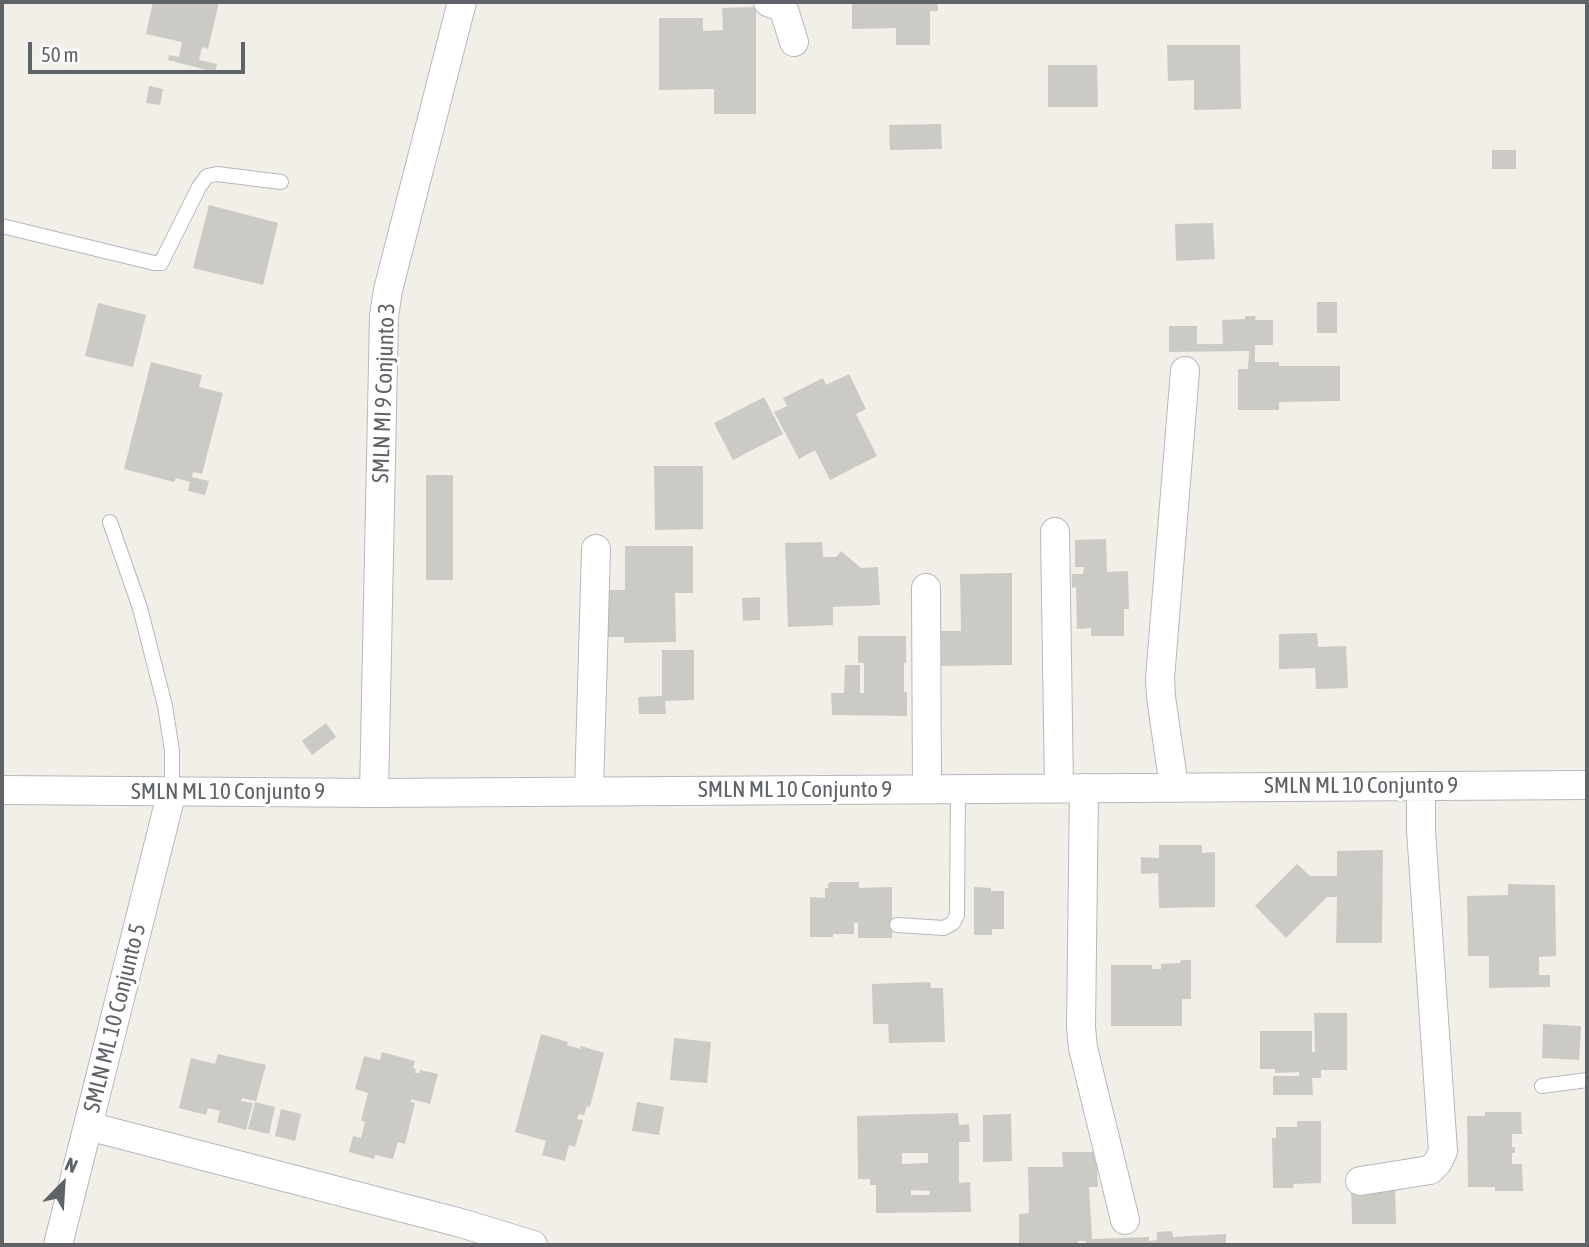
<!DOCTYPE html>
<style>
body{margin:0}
#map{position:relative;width:1589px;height:1247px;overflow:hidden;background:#f1efe8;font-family:"Asap Condensed",sans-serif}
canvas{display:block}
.frame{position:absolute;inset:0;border:4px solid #5f6368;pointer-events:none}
.north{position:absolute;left:28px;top:1149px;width:70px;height:70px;-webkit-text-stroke:5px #fff;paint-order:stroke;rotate:24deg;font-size:19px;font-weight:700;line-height:28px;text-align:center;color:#5f6368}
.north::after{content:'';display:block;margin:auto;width:24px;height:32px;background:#5f6368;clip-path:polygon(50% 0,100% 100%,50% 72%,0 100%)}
.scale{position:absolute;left:28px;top:42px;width:217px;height:32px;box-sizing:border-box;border:4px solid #5f6368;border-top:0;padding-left:9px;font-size:21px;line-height:24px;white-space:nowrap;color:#5f6368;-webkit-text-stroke:5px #fff;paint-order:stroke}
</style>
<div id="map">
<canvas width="1589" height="1247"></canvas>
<div class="frame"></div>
<div class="north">N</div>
<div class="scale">50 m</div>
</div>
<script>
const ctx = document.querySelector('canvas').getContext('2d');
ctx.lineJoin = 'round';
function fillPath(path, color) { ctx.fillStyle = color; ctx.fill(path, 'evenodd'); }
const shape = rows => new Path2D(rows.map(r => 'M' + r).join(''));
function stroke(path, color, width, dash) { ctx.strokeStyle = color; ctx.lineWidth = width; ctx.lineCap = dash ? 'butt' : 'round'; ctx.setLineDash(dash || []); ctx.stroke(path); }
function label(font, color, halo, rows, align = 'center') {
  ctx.font = font + ' "Asap Condensed",sans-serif'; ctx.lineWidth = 6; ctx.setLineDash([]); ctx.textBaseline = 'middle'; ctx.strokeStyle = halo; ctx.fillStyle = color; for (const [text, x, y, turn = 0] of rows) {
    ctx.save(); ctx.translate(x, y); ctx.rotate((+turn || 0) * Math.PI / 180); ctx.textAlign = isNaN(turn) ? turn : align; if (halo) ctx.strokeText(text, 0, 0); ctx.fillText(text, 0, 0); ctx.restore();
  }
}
const building = shape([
 [153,2,219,2,208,49,202,47,199,60,217,64,215,72,168,60,169,55,179,57,182,42,146,34],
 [852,2,937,2,938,11,930,11,930,45,896,45,896,28,852,29],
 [756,7,756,114,714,114,714,89,659,90,659,18,703,18,703,31,723,30,722,8],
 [1167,45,1240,45,1241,109,1194,110,1194,80,1168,81],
 [1048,65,1097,65,1098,107,1048,107],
 [149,86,163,89,160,105,146,103],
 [941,124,942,149,890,150,889,125],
 [1492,150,1516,150,1516,169,1492,169],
 [209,205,278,223,263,285,193,268],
 [1213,223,1215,259,1176,261,1175,224],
 [1317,302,1337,302,1337,333,1317,333],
 [98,303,146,315,133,367,85,356],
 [1245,316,1256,316,1255,320,1273,320,1273,345,1255,345,1255,362,1279,362,1279,366,1340,366,1340,401,1279,402,1279,410,1238,410,1238,369,1248,369,1249,351,1169,352,1169,326,1197,326,1197,344,1223,344,1222,320,1245,319],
 [151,362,202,375,199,387,223,393,202,474,193,472,192,477,209,481,205,495,188,491,190,482,176,478,174,482,124,469],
 [849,374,866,409,856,414,877,456,830,480,815,450,799,459,774,412,787,406,783,398,823,378,826,385],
 [764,397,783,434,733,460,714,423],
 [654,466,703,466,703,529,655,530],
 [426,475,453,475,453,580,426,580],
 [1106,539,1107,572,1128,571,1129,609,1124,609,1124,636,1091,636,1091,628,1077,629,1076,587,1072,588,1072,574,1083,574,1084,567,1075,567,1075,540],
 [822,542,823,557,836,557,841,551,861,568,878,567,880,605,833,607,833,625,788,627,785,543],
 [625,546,693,546,693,593,675,593,676,642,624,643,624,637,598,637,598,590,625,590],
 [1012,573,1012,665,940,666,939,631,961,631,960,574],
 [760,597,760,620,743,621,742,598],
 [1317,633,1318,647,1346,646,1348,688,1316,689,1315,668,1279,669,1279,634],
 [858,636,906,636,906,663,904,663,904,692,907,692,907,716,832,715,831,693,844,693,845,665,860,665,860,693,864,693,864,663,858,663],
 [662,650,694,650,694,700,665,701,666,714,639,714,638,697,662,696],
 [326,723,336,737,312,755,302,741],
 [1159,845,1202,845,1202,853,1215,852,1215,907,1159,908,1158,873,1141,874,1141,857,1159,858],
 [1383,850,1382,943,1336,943,1337,897,1327,897,1286,938,1255,906,1297,864,1310,876,1337,876,1337,851],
 [830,882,859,882,859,888,892,887,892,938,858,938,858,923,854,923,854,934,833,934,833,937,810,937,810,897,825,898,825,888,828,888,828,884],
 [1508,884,1555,885,1556,956,1539,957,1539,975,1550,975,1550,987,1489,988,1489,956,1468,956,1467,896,1508,895],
 [974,887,991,888,991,891,1004,891,1004,929,992,929,992,935,974,935],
 [1181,960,1191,960,1191,999,1182,999,1182,1026,1111,1026,1111,965,1152,965,1152,969,1161,969,1161,964,1180,963],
 [930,982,931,988,943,988,945,1042,889,1043,888,1024,873,1024,872,984],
 [1314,1013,1347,1013,1347,1070,1321,1070,1321,1078,1312,1078,1313,1095,1273,1095,1273,1076,1299,1076,1299,1072,1275,1073,1275,1069,1260,1069,1260,1031,1312,1031,1312,1052,1315,1052],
 [1543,1024,1581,1026,1579,1060,1542,1058],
 [541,1034,568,1042,567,1045,580,1049,581,1046,604,1053,590,1107,587,1106,584,1115,579,1114,577,1119,583,1120,575,1147,569,1145,565,1161,542,1155,546,1141,515,1132],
 [674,1038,711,1042,707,1083,670,1080],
 [382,1052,415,1061,413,1068,416,1069,415,1073,419,1073,420,1070,438,1074,430,1104,411,1099,411,1102,415,1103,405,1144,398,1142,393,1159,375,1155,374,1159,349,1152,353,1136,361,1138,365,1122,361,1121,368,1093,355,1089,364,1056,380,1060],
 [218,1054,266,1065,256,1101,242,1098,241,1101,253,1103,246,1130,217,1122,220,1111,208,1108,206,1115,179,1108,191,1058,215,1064],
 [255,1102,275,1107,269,1134,248,1129],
 [637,1102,664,1107,659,1135,632,1131],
 [281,1109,301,1114,295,1141,275,1136],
 [1485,1112,1521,1112,1522,1134,1512,1134,1512,1147,1515,1147,1515,1153,1512,1153,1512,1164,1522,1164,1523,1191,1495,1191,1495,1187,1468,1187,1467,1116,1485,1116],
 [958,1113,959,1125,969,1124,970,1142,959,1142,959,1183,970,1182,971,1212,876,1213,876,1185,870,1185,870,1179,858,1179,857,1116],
 [902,1153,928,1153,928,1163,902,1164],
 [911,1190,930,1191,930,1195,911,1195],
 [1011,1114,1012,1161,983,1162,983,1115],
 [1297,1121,1321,1121,1321,1183,1294,1184,1293,1188,1273,1188,1272,1138,1276,1138,1276,1127,1297,1127],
 [1062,1152,1096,1152,1098,1187,1089,1187,1092,1239,1149,1237,1149,1241,1157,1240,1157,1232,1172,1231,1173,1237,1226,1234,1226,1245,1087,1245,1086,1241,1078,1241,1078,1245,1019,1245,1019,1214,1029,1213,1028,1167,1063,1167],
 [1395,1187,1396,1224,1352,1224,1351,1188]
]);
const service = shape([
 [2,226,154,263,161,263,199,187,207,176,217,174,281,182],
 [110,522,140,608,165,706,172,751,172,791],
 [897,925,944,928,953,923,957,915,958,789],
 [1542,1086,1587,1080]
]);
const minor = shape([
 [768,2,782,7,784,10,794,42],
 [1055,532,1059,788],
 [926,588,927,789],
 [1174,787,1161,697,1160,678,1185,371],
 [1084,788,1081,1027,1083,1048,1125,1220],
 [2,790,374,793,1587,785],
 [589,791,596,549],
 [374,793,384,316,388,290,462,2],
 [88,1126,461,1223,533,1245],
 [1360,1181,1430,1170,1438,1162,1443,1151,1421,830,1421,786],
 [58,1245,172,791]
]);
const streetNames = [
 ["SMLN MI 9 Conjunto 3",384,393,-88],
 ["SMLN ML 10 Conjunto 9",1361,786],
 ["SMLN ML 10 Conjunto 9",795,790],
 ["SMLN ML 10 Conjunto 9",228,792],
 ["SMLN ML 10 Conjunto 5",115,1018,-76]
];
fillPath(building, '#cccac5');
stroke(service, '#b5b8bc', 16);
stroke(minor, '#b5b8bc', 30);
stroke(service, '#fff', 14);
stroke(minor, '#fff', 28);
label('23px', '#5f6368', '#fff', streetNames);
</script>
